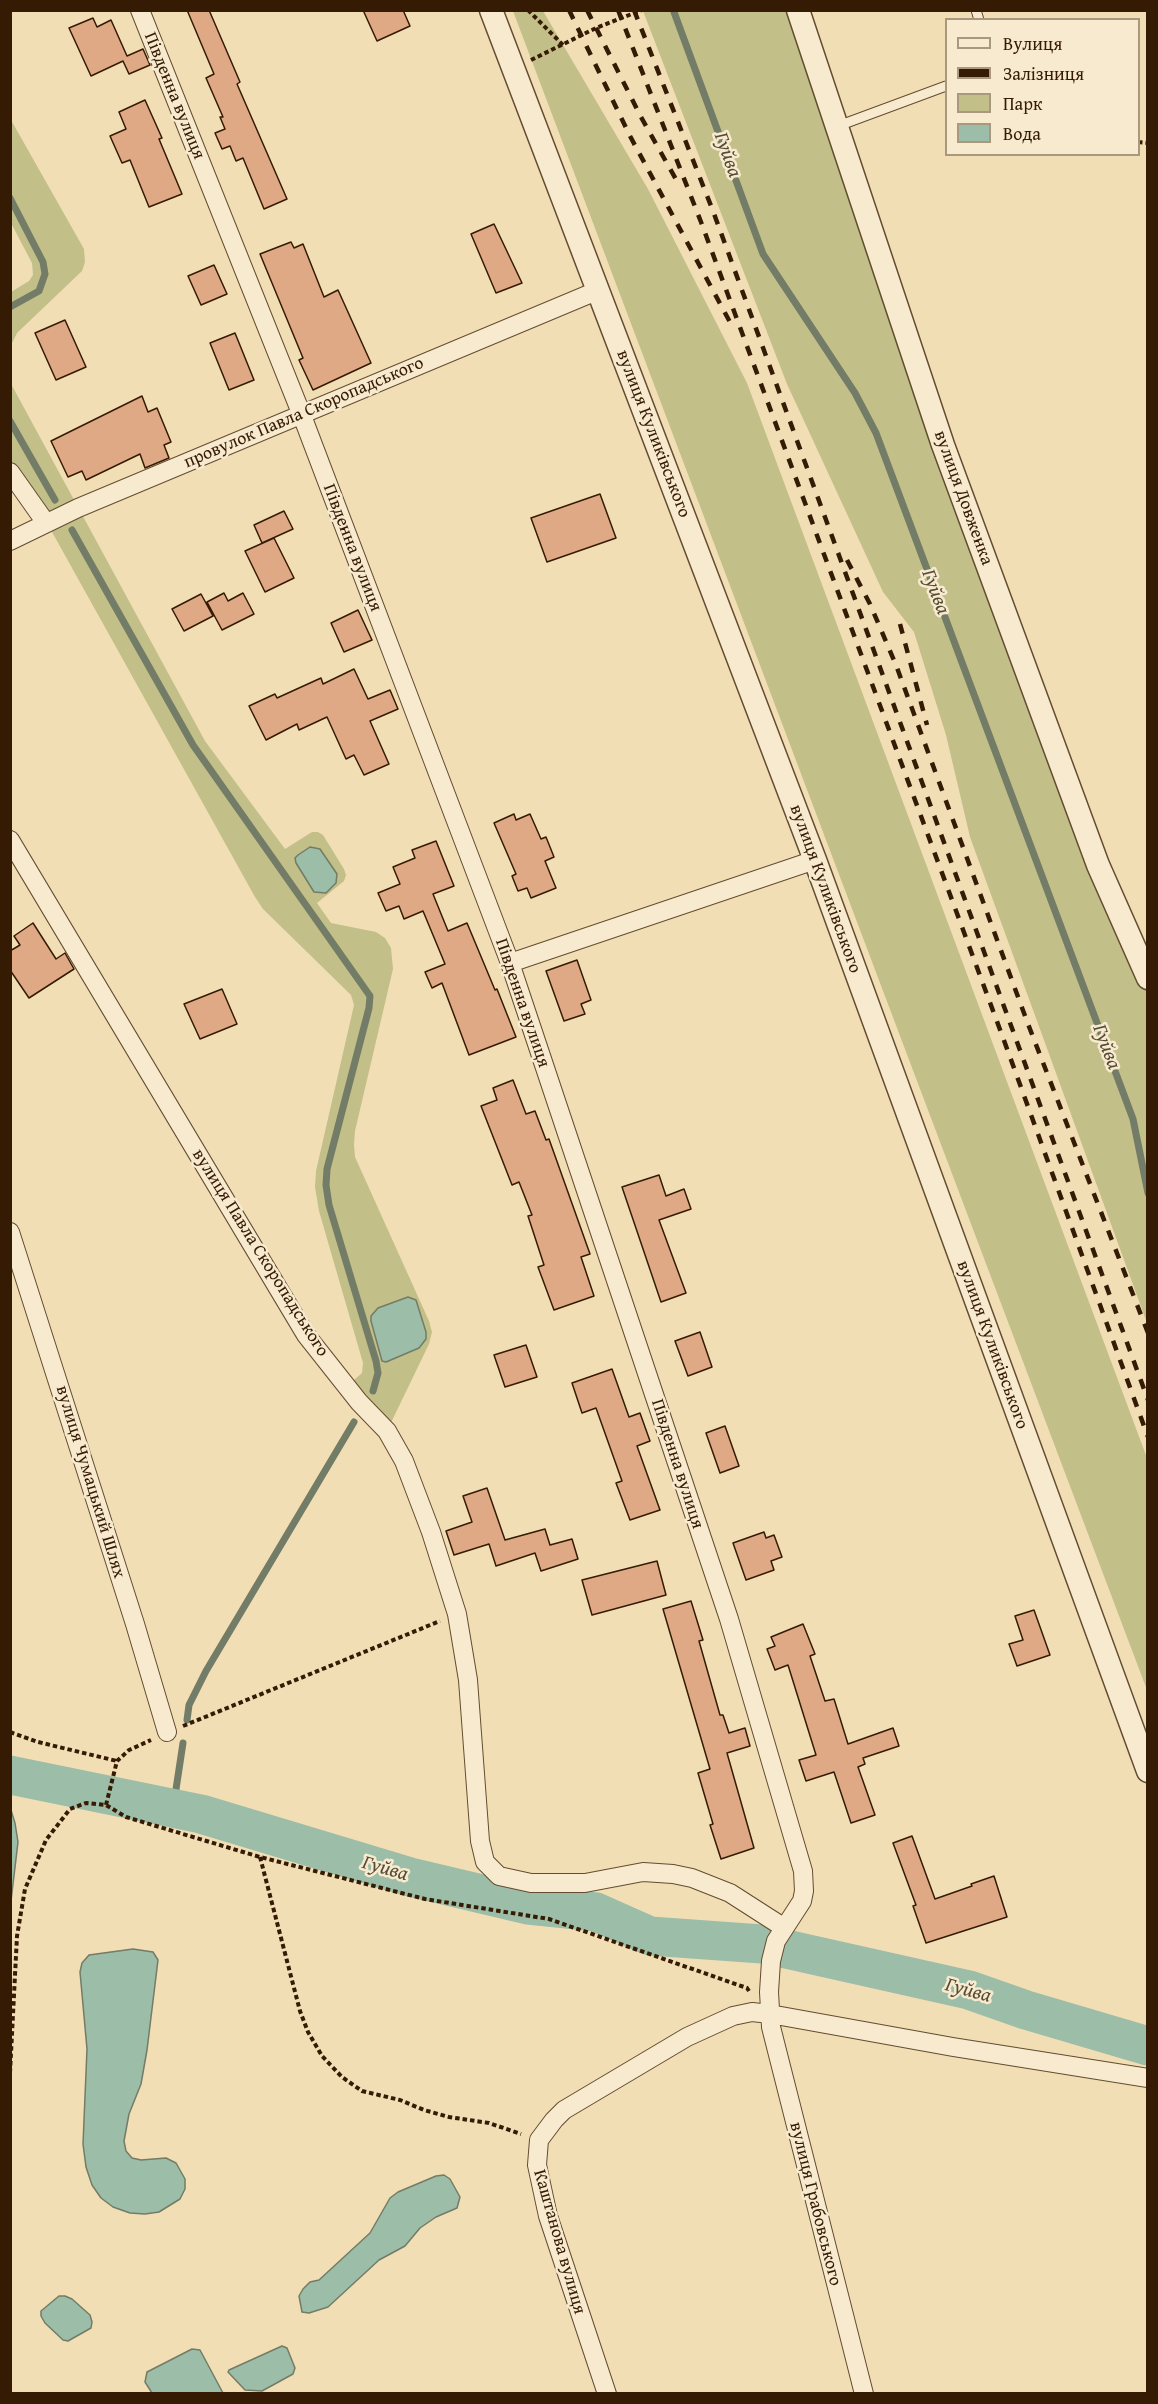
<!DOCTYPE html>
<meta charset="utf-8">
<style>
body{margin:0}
#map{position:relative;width:1158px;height:2404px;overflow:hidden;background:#f2deb5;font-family:"Gentium Book Plus",serif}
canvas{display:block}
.frame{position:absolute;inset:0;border:12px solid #351b04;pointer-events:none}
.legend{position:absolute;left:945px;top:18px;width:195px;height:138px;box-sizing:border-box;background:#f7eacf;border:2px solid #a9977e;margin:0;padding:8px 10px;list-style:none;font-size:18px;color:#351b04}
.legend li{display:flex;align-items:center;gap:12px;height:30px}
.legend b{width:30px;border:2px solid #a9977e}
</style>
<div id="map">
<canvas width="1158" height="2404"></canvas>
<div class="frame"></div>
<ul class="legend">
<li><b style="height:8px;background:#f7eacf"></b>Вулиця</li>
<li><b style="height:8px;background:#351b04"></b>Залізниця</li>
<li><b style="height:16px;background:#c2bf88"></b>Парк</li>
<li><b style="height:16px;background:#9cbda7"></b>Вода</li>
</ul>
</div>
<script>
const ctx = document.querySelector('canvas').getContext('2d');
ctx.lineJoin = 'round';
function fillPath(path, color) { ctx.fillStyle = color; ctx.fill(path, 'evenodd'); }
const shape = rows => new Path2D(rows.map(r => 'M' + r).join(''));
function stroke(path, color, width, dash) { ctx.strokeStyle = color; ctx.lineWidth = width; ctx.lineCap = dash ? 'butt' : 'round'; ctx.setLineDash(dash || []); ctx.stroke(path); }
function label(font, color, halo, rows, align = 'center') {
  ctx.font = font + ' "Gentium Book Plus",serif'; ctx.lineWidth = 5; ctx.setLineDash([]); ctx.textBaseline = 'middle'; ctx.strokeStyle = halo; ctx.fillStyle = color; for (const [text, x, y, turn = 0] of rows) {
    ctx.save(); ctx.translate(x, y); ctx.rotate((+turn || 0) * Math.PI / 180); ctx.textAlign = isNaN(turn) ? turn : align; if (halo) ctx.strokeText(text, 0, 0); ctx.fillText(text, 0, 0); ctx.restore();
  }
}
const green = shape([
 [513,11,543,11,648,189,747,383,1147,1458,1147,1690],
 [643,11,798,11,838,126,1147,978,1147,1323,970,837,946,735,914,632,883,592,787,384],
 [11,120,84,249,85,262,82,271,17,333,11,345,11,292,29,281,33,275,32,263,11,223],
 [10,382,205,741,285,849,312,832,318,832,323,835,344,869,346,875,344,881,317,903,331,923,376,932,385,938,391,948,393,969,355,1131,354,1145,355,1157,429,1321,432,1332,429,1344,387,1431,347,1386,362,1373,363,1363,319,1211,315,1187,316,1171,354,1005,351,995,263,909,255,897,47,523,11,472]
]);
const water = shape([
 [310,847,320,849,337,874,336,883,326,893,314,892,296,863,295,858,298,855,310,847],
 [408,1297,416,1300,426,1332,426,1339,419,1348,386,1362,382,1361,371,1321,371,1316,378,1308,408,1297],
 [11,1810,15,1823,18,1842,11,1901,11,1810],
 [133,1949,153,1952,158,1960,147,2050,141,2084,129,2114,124,2141,126,2151,132,2158,141,2160,166,2158,176,2163,185,2179,185,2189,180,2199,159,2212,145,2214,130,2213,113,2207,101,2198,92,2185,86,2167,83,2144,87,2049,80,1972,82,1963,89,1955,133,1949],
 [444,2175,450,2179,460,2197,457,2208,436,2217,420,2228,405,2246,379,2260,328,2307,309,2313,302,2312,299,2296,303,2289,310,2282,319,2280,370,2233,390,2198,398,2192,436,2176,444,2175],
 [59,2296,65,2296,72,2299,90,2315,92,2322,91,2328,68,2341,63,2340,45,2323,41,2316,41,2311,59,2296],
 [282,2346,287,2348,295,2368,293,2374,262,2391,245,2390,228,2372,229,2370,282,2346],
 [192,2349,200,2350,223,2393,152,2393,145,2382,147,2372,192,2349]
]);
const stream = shape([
 [674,12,763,254,855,393,876,433,1133,1119,1148,1193],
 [10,198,43,262,45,274,39,291,10,307],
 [10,421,55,500],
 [72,530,193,745,370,996,369,1008,327,1169,326,1185,329,1205,376,1361,378,1373,373,1391],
 [187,1720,189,1705,206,1671,354,1422],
 [173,1809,183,1743]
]);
const river = shape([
 [10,1775,201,1814,410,1877,528,1905,596,1912,650,1936,762,1944],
 [786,1949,969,1990,1026,2010,1148,2046]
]);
const building = shape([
 [187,10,209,10,240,82,237,84,287,199,264,209,243,158,236,161,230,146,222,149,215,133,225,129,220,117,223,117,206,78,214,74,187,10],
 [363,10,403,10,410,26,377,41,363,10],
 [93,18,97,27,111,20,127,56,143,49,150,65,129,74,123,61,91,76,69,28,93,18],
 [145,100,162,138,159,139,182,194,149,207,130,160,122,163,110,136,126,129,119,112,145,100],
 [494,224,522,283,496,293,471,234,494,224],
 [291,242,294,248,303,244,324,297,338,290,371,363,313,390,299,360,303,358,260,254,291,242],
 [214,265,227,294,201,305,188,276,214,265],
 [65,320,86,367,56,380,35,333,65,320],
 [235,333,254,380,229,390,210,343,235,333],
 [142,396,148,412,157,408,171,442,164,445,169,458,145,468,140,454,86,480,82,471,68,477,51,441,142,396],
 [600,494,616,538,547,562,531,518,600,494],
 [284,511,293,529,262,543,254,525,284,511],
 [274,538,294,578,265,592,245,551,274,538],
 [224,593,228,601,243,593,254,614,222,630,207,602,224,593],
 [201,594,213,616,184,631,172,609,201,594],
 [358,610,372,640,344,652,331,623,358,610],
 [354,669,368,699,390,690,398,709,370,721,389,764,364,775,354,755,346,759,327,717,299,730,297,724,266,740,249,706,275,694,277,698,321,678,323,684,354,669],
 [514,814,516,820,530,814,541,839,546,837,554,857,545,861,556,888,531,898,527,888,518,891,512,876,516,874,494,823,514,814],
 [436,841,454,886,433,894,448,931,467,923,495,990,497,989,516,1037,469,1055,442,983,432,988,425,972,445,964,423,911,404,919,399,906,386,911,378,893,400,884,393,867,415,858,412,850,436,841],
 [33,923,56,959,65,953,74,969,29,998,10,970,10,951,20,945,14,936,33,923],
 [577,960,591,1000,581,1004,585,1014,564,1021,546,971,577,960],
 [222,989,237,1024,200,1039,184,1004,222,989],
 [513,1080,526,1114,535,1111,546,1140,549,1139,590,1254,581,1257,594,1296,554,1310,538,1267,544,1265,528,1216,532,1215,519,1182,512,1185,481,1106,497,1100,493,1088,513,1080],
 [659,1175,666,1196,684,1189,691,1209,659,1220,686,1293,661,1302,622,1187,659,1175],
 [700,1332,712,1367,688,1376,675,1341,700,1332],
 [526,1345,537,1377,505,1387,494,1355,526,1345],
 [612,1369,629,1417,640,1413,650,1441,637,1446,660,1510,630,1520,616,1483,622,1481,596,1408,582,1413,572,1383,612,1369],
 [725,1426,739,1466,720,1473,706,1433,725,1426],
 [487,1488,505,1540,545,1529,550,1545,572,1539,578,1559,541,1571,535,1553,496,1566,489,1544,454,1555,446,1531,472,1522,463,1496,487,1488],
 [764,1532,766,1538,774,1535,782,1557,771,1561,774,1570,746,1580,733,1543,764,1532],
 [657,1561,666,1595,592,1615,582,1580,657,1561],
 [691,1601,703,1640,699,1641,720,1715,723,1715,729,1733,745,1728,750,1746,727,1753,754,1848,721,1859,710,1825,713,1824,698,1773,710,1769,663,1609,691,1601],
 [1034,1610,1050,1655,1017,1666,1009,1644,1023,1640,1015,1616,1034,1610],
 [803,1624,815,1654,810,1656,825,1701,834,1699,848,1744,893,1728,899,1746,863,1758,865,1764,858,1767,875,1815,851,1823,834,1772,806,1781,799,1760,816,1755,788,1665,775,1670,767,1649,775,1646,771,1637,803,1624],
 [912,1836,935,1899,972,1886,971,1884,994,1876,1007,1917,926,1943,913,1906,916,1905,893,1843,912,1836]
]);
const path = shape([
 [528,10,563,45],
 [531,60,596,28,642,10],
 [1138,142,1148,143],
 [183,1726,440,1621],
 [10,1732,38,1742,117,1761],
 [106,1805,117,1761,129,1750,151,1740],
 [260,1857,300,2011,308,2032,322,2056,342,2077,362,2091,400,2100,424,2110,449,2117,489,2123,521,2134],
 [10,2073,17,1936,25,1889,46,1840,70,1809,86,1803,106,1805,126,1817,260,1857,425,1899,549,1919,747,1988,749,1991]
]);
const service = shape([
 [976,10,979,20],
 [838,126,946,86]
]);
const minor = shape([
 [140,10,301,413,510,963,729,1619,803,1871,804,1891,802,1901,776,1941,771,1961,769,1992,771,2027,864,2394],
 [10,472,46,523],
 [10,541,78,508,599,290],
 [10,840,306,1335,359,1402,387,1431,404,1461,431,1532,457,1614,468,1680,480,1841,485,1862,499,1876,531,1883,585,1883,643,1872,673,1874,692,1878,730,1893,783,1927],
 [510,963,815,860],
 [10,1232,135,1624,167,1732],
 [607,2394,548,2216,537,2165,539,2140,554,2120,564,2110,687,2037,733,2016,752,2012,770,2014,953,2047,1148,2078]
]);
const tertiary = shape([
 [491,10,815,860,1148,1771],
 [798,10,943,445,1098,865,1148,978]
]);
const rail = shape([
 [569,10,630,136,731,324],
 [587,10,641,117,678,183],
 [618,10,701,222,1002,1035,1148,1437],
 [634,10,713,211,1148,1400],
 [847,560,870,604,896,665,1028,1024,1148,1333],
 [900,624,927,725]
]);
const streetNames = [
 ["Південна вулиця",174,96,68],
 ["провулок Павла Скоропадського",304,413,-23],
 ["вулиця Куликівського",653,434,69],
 ["вулиця Довженка",963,498,70],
 ["Південна вулиця",352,548,69],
 ["вулиця Куликівського",825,889,70],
 ["Південна вулиця",522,1003,71],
 ["вулиця Павла Скоропадського",260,1253,58],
 ["вулиця Куликівського",992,1345,70],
 ["Південна вулиця",677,1464,72],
 ["вулиця Чумацький Шлях",90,1482,73],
 ["вулиця Грабовського",815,2204,76],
 ["Каштанова вулиця",559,2242,74]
];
const waterNames = [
 ["Гуйва",727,155,70],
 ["Гуйва",935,592,69],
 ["Гуйва",1106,1047,69],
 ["Гуйва",385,1869,16],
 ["Гуйва",968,1991,15]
];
fillPath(green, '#c2bf88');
fillPath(water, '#9cbda7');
stroke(water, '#737c66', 1.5);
stroke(stream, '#737c66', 7);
stroke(river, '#9cbda7', 39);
fillPath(building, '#dfa986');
stroke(building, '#351b04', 1.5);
stroke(service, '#644c30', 11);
stroke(minor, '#644c30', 20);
stroke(tertiary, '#644c30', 25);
stroke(path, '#351b04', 4, [4.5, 3]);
stroke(service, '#f7eacf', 9);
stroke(minor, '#f7eacf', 18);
stroke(tertiary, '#f7eacf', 22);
stroke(rail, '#351b04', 4.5, [10, 10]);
label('18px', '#351b04', '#f7eacf', streetNames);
label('italic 20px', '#544c35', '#f7eacf', waterNames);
</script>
